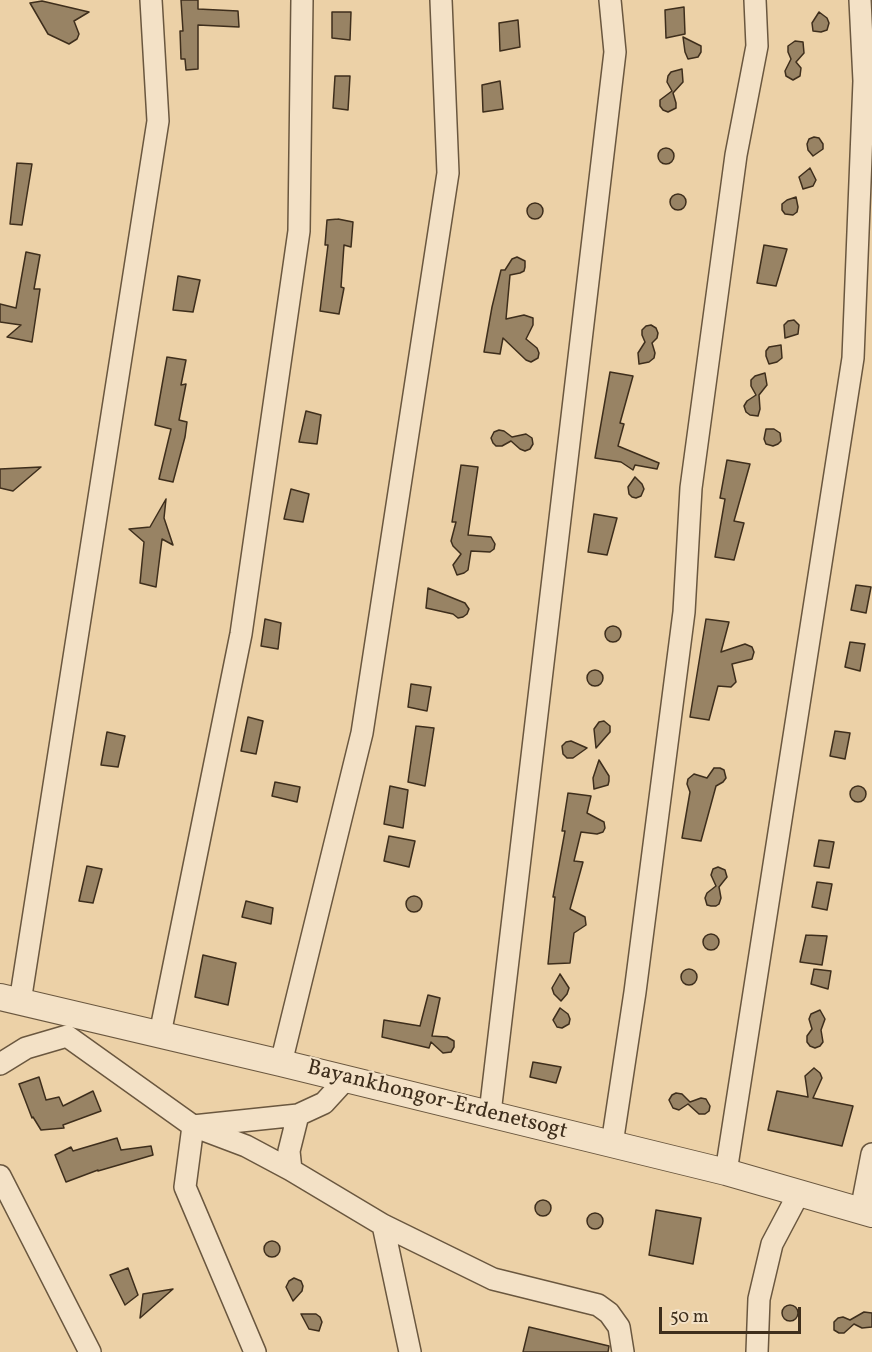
<!DOCTYPE html>
<style>
body{margin:0}
#map{position:relative;width:872px;height:1352px;overflow:hidden;background:#ecd1a7;font-family:Vollkorn,serif}
canvas{display:block}
.scale{position:absolute;left:659px;top:1307px;width:142px;height:27px;box-sizing:border-box;border:3px solid #3e2e1c;border-top:0;padding-left:8px;font-size:18px;line-height:21px;white-space:nowrap;color:#3e2e1c;-webkit-text-stroke:4px #f3e1c6;paint-order:stroke}
</style>
<div id="map">
<canvas width="872" height="1352"></canvas>
<div class="scale">50 m</div>
</div>
<script>
const ctx = document.querySelector('canvas').getContext('2d');
ctx.lineJoin = 'round';
function fillPath(path, color) { ctx.fillStyle = color; ctx.fill(path, 'evenodd'); }
const shape = rows => new Path2D(rows.map(r => 'M' + r).join(''));
function stroke(path, color, width, dash) { ctx.strokeStyle = color; ctx.lineWidth = width; ctx.lineCap = dash ? 'butt' : 'round'; ctx.setLineDash(dash || []); ctx.stroke(path); }
function label(font, color, halo, rows, align = 'center') {
  ctx.font = font + ' Vollkorn,serif'; ctx.lineWidth = 4.5; ctx.setLineDash([]); ctx.textBaseline = 'middle'; ctx.strokeStyle = halo; ctx.fillStyle = color; for (const [text, x, y, turn = 0] of rows) {
    ctx.save(); ctx.translate(x, y); ctx.rotate((+turn || 0) * Math.PI / 180); ctx.textAlign = isNaN(turn) ? turn : align; if (halo) ctx.strokeText(text, 0, 0); ctx.fillText(text, 0, 0); ctx.restore();
  }
}
const building = shape([
 [181,0,198,0,198,9,238,11,239,27,198,25,198,69,186,70,185,59,181,59,180,31,183,31,181,0],
 [42,1,89,12,74,21,79,34,77,39,69,44,48,34,30,3,42,1],
 [684,7,685,34,666,38,665,10,684,7],
 [332,12,351,12,350,40,332,38,332,12],
 [819,12,827,18,829,23,827,30,821,32,813,31,812,23,819,12],
 [518,20,520,47,500,51,499,23,518,20],
 [683,37,701,46,701,52,698,57,688,59,685,52,683,37],
 [795,41,803,42,804,53,796,62,801,68,800,76,793,80,786,76,785,71,791,59,788,52,788,46,795,41],
 [682,69,683,82,673,93,676,103,676,108,668,112,663,110,660,106,660,100,672,91,667,82,668,76,671,72,682,69],
 [335,76,350,76,348,110,333,108,335,76],
 [500,81,503,109,483,112,482,85,500,81],
 [814,137,819,138,823,144,823,149,813,156,808,150,807,144,809,139,814,137],
 '658 156a8 8 0 1 1 16 0a8 8 0 1 1-16 0Z',
 [17,163,32,164,22,225,10,224,17,163],
 [810,168,816,180,813,186,803,189,799,177,810,168],
 '670 202a8 8 0 1 1 16 0a8 8 0 1 1-16 0Z',
 [796,197,798,207,797,212,793,215,785,214,782,210,782,204,787,200,796,197],
 '527 211a8 8 0 1 1 16 0a8 8 0 1 1-16 0Z',
 [338,219,353,222,351,247,344,245,341,287,344,288,339,314,320,311,328,245,325,245,327,220,338,219],
 [764,245,787,249,776,286,757,283,764,245],
 [26,252,40,255,34,289,40,289,32,342,7,337,21,325,0,322,0,304,16,308,26,252],
 [517,257,525,261,525,267,524,271,520,273,510,275,506,319,524,315,533,318,533,325,526,339,537,348,539,353,538,358,531,362,526,360,503,338,500,354,484,352,492,307,501,270,505,270,512,259,517,257],
 [178,276,200,280,193,312,173,310,178,276],
 [794,320,799,325,798,334,785,338,784,325,788,321,794,320],
 [651,325,656,328,658,333,657,338,652,343,655,353,654,358,649,362,639,364,638,353,645,342,642,335,642,330,646,326,651,325],
 [781,345,782,358,777,362,769,364,766,356,766,351,769,347,781,345],
 [167,357,186,360,181,385,186,384,179,420,187,422,185,437,173,482,159,479,171,429,155,425,167,357],
 [610,372,633,376,620,423,624,424,618,446,659,463,657,469,635,465,633,470,621,462,595,458,610,372],
 [765,373,767,385,759,395,760,409,758,416,750,415,746,412,744,406,747,401,756,395,751,386,751,380,755,376,765,373],
 [306,411,321,415,317,444,299,442,306,411],
 [766,429,774,429,780,433,781,441,778,444,773,446,766,444,764,439,766,429],
 [499,430,504,431,512,437,526,434,532,438,533,444,530,449,525,451,520,449,511,441,502,446,496,446,493,443,491,438,494,432,499,430],
 [727,460,750,464,734,521,744,523,734,560,715,557,725,499,720,498,727,460],
 [461,465,478,467,468,535,491,537,495,544,494,549,490,552,471,551,468,570,464,573,457,575,453,565,461,554,453,546,451,541,456,522,452,522,461,465],
 [41,467,13,491,0,488,0,469,41,467],
 [635,477,642,484,644,489,641,496,636,498,632,497,629,494,628,487,635,477],
 [291,489,309,494,303,522,284,519,291,489],
 [166,499,164,518,173,545,162,539,156,587,140,583,144,542,129,529,150,527,166,499],
 [594,514,617,518,607,555,588,552,594,514],
 [856,585,871,587,866,613,851,610,856,585],
 [428,588,465,603,469,609,467,614,463,617,458,618,453,614,426,608,428,588],
 [265,619,281,623,278,649,261,646,265,619],
 [706,619,729,622,721,652,745,644,752,647,754,652,752,659,732,664,736,682,731,687,718,686,709,720,690,717,706,619],
 '605 634a8 8 0 1 1 16 0a8 8 0 1 1-16 0Z',
 [850,642,865,644,860,671,845,667,850,642],
 '587 678a8 8 0 1 1 16 0a8 8 0 1 1-16 0Z',
 [411,684,431,687,427,711,408,707,411,684],
 [248,717,263,721,256,754,241,751,248,717],
 [604,721,610,726,610,732,596,748,594,729,599,722,604,721],
 [416,726,434,728,425,786,408,782,416,726],
 [835,731,850,733,845,759,830,756,835,731],
 [107,732,125,736,118,767,101,765,107,732],
 [571,741,587,748,573,758,567,758,563,754,562,746,566,742,571,741],
 [599,760,609,776,609,781,608,785,594,789,593,778,599,760],
 [714,768,720,768,724,770,726,778,723,782,716,786,701,841,682,838,690,792,687,784,688,779,694,774,707,778,714,768],
 [275,782,300,787,297,802,272,796,275,782],
 '850 794a8 8 0 1 1 16 0a8 8 0 1 1-16 0Z',
 [390,786,408,790,403,828,384,824,390,786],
 [568,793,591,796,587,813,604,822,605,828,603,832,597,834,581,832,574,861,583,862,570,909,585,917,586,925,574,933,570,963,548,964,555,897,553,897,565,831,562,831,568,793],
 [389,836,415,841,409,867,384,861,389,836],
 [819,840,834,842,829,868,814,866,819,840],
 [87,866,102,869,93,903,79,901,87,866],
 [718,867,725,870,727,877,719,887,721,898,719,904,716,906,711,906,707,905,705,898,707,893,716,886,711,875,713,869,718,867],
 [817,882,832,884,827,910,812,907,817,882],
 '406 904a8 8 0 1 1 16 0a8 8 0 1 1-16 0Z',
 [246,901,273,908,271,924,242,917,246,901],
 '703 942a8 8 0 1 1 16 0a8 8 0 1 1-16 0Z',
 [806,935,827,936,822,965,800,962,806,935],
 [203,955,236,963,228,1005,195,997,203,955],
 '681 977a8 8 0 1 1 16 0a8 8 0 1 1-16 0Z',
 [814,969,831,971,828,989,811,984,814,969],
 [560,974,569,988,567,994,561,1001,554,994,552,988,560,974],
 [428,995,440,998,432,1036,447,1037,454,1041,454,1047,451,1052,443,1053,431,1042,429,1048,382,1037,384,1020,420,1026,428,995],
 [560,1008,568,1014,570,1019,569,1024,562,1028,557,1027,553,1020,560,1008],
 [820,1010,825,1019,821,1030,823,1042,820,1046,815,1048,810,1046,807,1042,807,1036,812,1029,809,1019,811,1014,820,1010],
 [533,1062,561,1067,556,1083,530,1077,533,1062],
 [814,1068,820,1073,822,1078,813,1098,853,1106,842,1146,768,1130,777,1091,808,1097,805,1076,814,1068],
 [39,1077,46,1100,59,1097,63,1106,93,1091,101,1111,63,1125,64,1128,41,1130,33,1117,32,1118,19,1084,39,1077],
 [676,1093,682,1094,690,1102,701,1098,706,1099,710,1106,709,1111,705,1114,699,1114,688,1104,679,1110,673,1108,669,1100,672,1095,676,1093],
 [117,1138,121,1150,151,1146,153,1155,98,1171,98,1170,66,1182,55,1155,71,1147,73,1151,117,1138],
 '535 1208a8 8 0 1 1 16 0a8 8 0 1 1-16 0Z',
 [656,1210,701,1218,693,1264,649,1255,656,1210],
 '587 1221a8 8 0 1 1 16 0a8 8 0 1 1-16 0Z',
 '264 1249a8 8 0 1 1 16 0a8 8 0 1 1-16 0Z',
 [128,1268,138,1295,125,1305,110,1275,128,1268],
 [294,1278,301,1281,303,1286,302,1291,293,1301,286,1287,289,1281,294,1278],
 [173,1289,140,1318,143,1294,173,1289],
 '782 1313a8 8 0 1 1 16 0a8 8 0 1 1-16 0Z',
 [864,1312,872,1313,872,1327,862,1328,854,1324,844,1333,839,1333,834,1330,834,1322,838,1318,843,1317,850,1320,864,1312],
 [301,1314,316,1314,320,1317,322,1322,319,1331,309,1329,301,1314],
 [529,1327,609,1346,608,1352,523,1352,529,1327]
]);
const minor = shape([
 [20,1002,158,121,151,0],
 [160,1034,241,634,299,231,302,0],
 [281,1063,362,733,448,173,441,0],
 [0,1064,26,1048,67,1036,193,1126,246,1146,291,1170,383,1225,493,1279,598,1305,609,1313,619,1327,623,1352],
 [490,1113,615,52,610,0],
 [612,1144,635,992,684,612,691,488,736,155,757,46,755,0],
 [291,1170,289,1151,298,1115],
 [726,1172,853,358,864,81,860,0],
 [0,1176,90,1352],
 [861,1211,872,1154],
 [383,1225,410,1352],
 [255,1352,185,1187,193,1126,298,1115,324,1103,346,1079],
 [757,1352,759,1299,772,1244,799,1193]
]);
const tertiary = shape([
 [0,997,281,1063,726,1172,872,1214]
]);
const streetNames = [
 ["Bayankhongor-Erdenetsogt",437,1101,14]
];
fillPath(building, '#988364');
stroke(building, '#3e2e1c', 1.5);
stroke(minor, '#6a573f', 24);
stroke(tertiary, '#6a573f', 28);
stroke(minor, '#f3e1c6', 21);
stroke(tertiary, '#f3e1c6', 26);
label('22px', '#3e2e1c', '#f3e1c6', streetNames);
</script>
